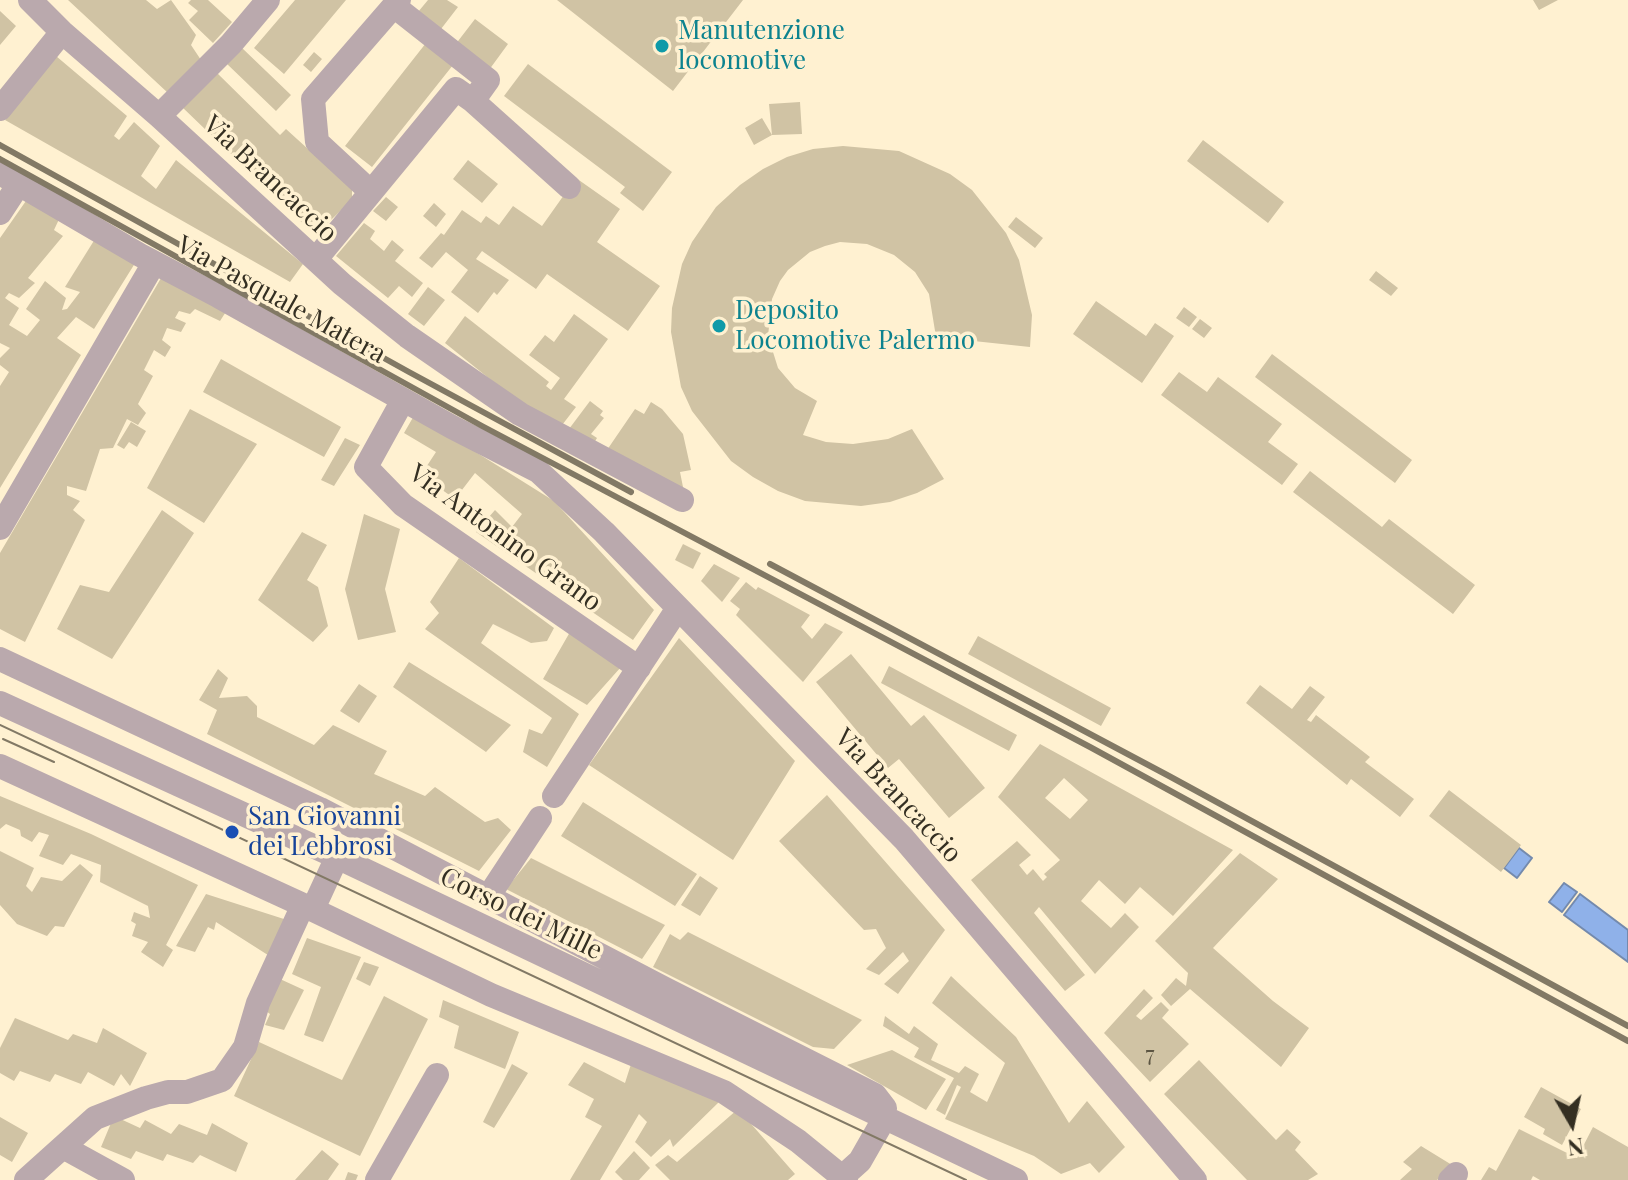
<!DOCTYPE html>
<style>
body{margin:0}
#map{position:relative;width:1628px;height:1180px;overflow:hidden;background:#fff1d1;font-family:"Playfair Display",serif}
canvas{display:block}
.north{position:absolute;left:1532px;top:1084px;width:80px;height:80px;-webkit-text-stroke:6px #fff1d1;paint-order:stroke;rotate:171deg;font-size:22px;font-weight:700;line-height:32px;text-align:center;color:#342f22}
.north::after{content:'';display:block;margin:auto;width:28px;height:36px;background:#342f22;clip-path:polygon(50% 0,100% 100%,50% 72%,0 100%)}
</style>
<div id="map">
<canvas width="1628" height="1180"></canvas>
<div class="north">N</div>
</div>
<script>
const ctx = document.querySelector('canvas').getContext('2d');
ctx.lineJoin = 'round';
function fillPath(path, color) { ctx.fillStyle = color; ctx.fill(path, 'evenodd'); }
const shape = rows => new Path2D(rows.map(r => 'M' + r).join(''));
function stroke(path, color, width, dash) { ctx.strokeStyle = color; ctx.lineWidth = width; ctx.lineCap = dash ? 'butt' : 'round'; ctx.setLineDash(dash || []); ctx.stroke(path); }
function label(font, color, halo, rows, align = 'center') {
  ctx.font = font + ' "Playfair Display",serif'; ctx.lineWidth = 7; ctx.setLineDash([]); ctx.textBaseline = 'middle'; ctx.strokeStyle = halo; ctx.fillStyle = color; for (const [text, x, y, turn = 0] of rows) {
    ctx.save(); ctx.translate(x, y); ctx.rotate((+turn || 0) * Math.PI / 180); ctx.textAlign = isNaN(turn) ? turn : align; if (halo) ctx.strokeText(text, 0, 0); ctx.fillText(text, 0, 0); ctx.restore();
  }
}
const water = shape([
 [1519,848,1532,858,1517,878,1504,868,1519,848],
 [1564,883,1577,892,1562,912,1549,902,1564,883],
 [1580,894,1628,930,1628,962,1564,915,1580,894]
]);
const building = shape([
 [68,0,146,0,157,9,171,0,196,35,191,45,203,63,168,93],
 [191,0,208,0,232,22,213,43,189,20,198,11,188,3],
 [295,0,346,0,284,74,254,48],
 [428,0,447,0,458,7,441,29,418,12],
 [557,0,743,0,673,91],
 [1533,0,1558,0,1539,10],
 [0,11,16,26,0,45],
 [475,19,508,44,489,70,455,45],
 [426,43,453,65,372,167,345,146],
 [241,47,291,95,276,111,226,63],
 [314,52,322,59,311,72,303,65],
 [56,56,127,116,114,136,119,140,134,122,160,146,141,176,156,189,176,160,303,264,290,282,5,120],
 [528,64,672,172,643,211,620,193,625,187,504,96],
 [214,70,280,135,286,129,352,189,352,200,315,235,181,106],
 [800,102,802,134,772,135,769,104],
 [762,118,772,135,754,145,745,128],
 [1203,140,1284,202,1268,223,1187,161],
 [843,146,899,151,950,174,972,190,1006,233,1019,260,1032,315,1030,347,936,337,929,294,915,272,894,255,867,244,840,242,825,246,810,252,788,270,780,281,772,299,768,336,778,368,795,388,817,401,803,435,826,442,853,444,888,439,912,429,944,479,917,493,890,502,861,506,805,501,778,491,753,477,731,461,692,411,681,387,671,332,672,308,682,264,692,242,716,207,740,185,763,169,787,157,813,149],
 [468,160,498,184,482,203,453,179],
 [576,178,620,209,597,242,660,286,628,331,547,274,536,289,482,251,476,259,509,280,497,295,494,292,478,313,451,292,468,270,446,252,432,268,419,258,441,233,444,235,462,210,481,223,486,216,499,225,513,206,542,226],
 [386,197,398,207,386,221,373,211],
 [28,198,61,215,54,230,63,236,28,278,35,283,19,298,9,293,5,298,19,308,9,325,27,336,40,320,26,309,45,281,66,298,62,310,67,309,80,292,65,287,95,239,137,260,94,329,76,317,57,338,81,355,0,488,0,386,9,372,0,365,0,358,10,348,0,343,0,238],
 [434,203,446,214,436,227,423,216],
 [1016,217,1043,238,1035,248,1008,227],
 [364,223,375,231,370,239,384,251,392,240,404,250,395,261,423,283,412,297,399,286,388,298,336,256],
 [1376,271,1398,288,1391,296,1369,280],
 [164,273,229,307,220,321,195,309,190,314,179,311,175,318,186,323,181,332,167,328,162,340,171,347,165,357,154,350,144,370,153,376,138,404,146,413,138,425,127,419,113,448,100,449,86,491,67,486,67,495,80,501,73,510,85,520,25,642,0,629,0,553],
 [428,287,445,300,424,326,408,314],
 [1096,301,1146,336,1155,323,1174,336,1142,383,1073,334],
 [1184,307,1197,317,1189,327,1176,318],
 [574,314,608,339,564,399,576,407,559,429,527,409,445,343,465,316,549,382,546,386,551,390,560,378,529,355,545,335,554,342],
 [1200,319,1212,328,1204,338,1192,329],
 [1272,354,1412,460,1395,483,1255,377],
 [221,359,341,427,324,457,203,392],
 [1179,372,1207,392,1218,377,1282,424,1268,442,1298,464,1282,485,1161,395],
 [590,401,603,411,600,415,604,418,591,434,597,438,591,448,566,433],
 [651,402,662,409,683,434,691,470,680,472,684,492,607,450,635,409,644,414],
 [190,409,257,444,204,523,147,488],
 [415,414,554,501,654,610,633,640,476,532,495,510,512,527,522,514,475,473,455,499,421,475,436,452,404,433],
 [131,422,146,431,137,447,129,442,124,449,117,445],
 [345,438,360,445,334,486,321,480],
 [1310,471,1382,527,1389,519,1475,585,1453,614,1293,492],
 [162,510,194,533,112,659,57,629,80,585,109,592],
 [364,514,400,529,385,589,396,632,358,640,345,589],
 [302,532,327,545,307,580,318,587,328,626,313,642,258,600],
 [683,544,701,553,693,569,675,560],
 [459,558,554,628,547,641,531,643,493,624,481,643,579,714,547,767,523,752,529,729,542,734,552,718,425,629,439,613,430,602],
 [714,564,740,578,722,602,701,581],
 [746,582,756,590,758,587,810,615,801,627,812,639,825,623,843,632,803,682,736,615,740,609,730,601],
 [570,632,621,667,587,705,543,679],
 [978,636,1111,708,1101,726,968,654],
 [679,638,795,761,733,860,589,765],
 [851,654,911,726,924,715,985,788,949,818,899,759,888,768,816,682],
 [409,662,511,725,486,752,393,687],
 [889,666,1017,735,1009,751,881,683],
 [218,669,228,678,219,698,247,696,257,706,257,717,314,745,333,725,387,751,374,774,425,796,435,787,485,822,498,818,511,830,479,871,207,734,217,710,199,700],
 [359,684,377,696,359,723,340,711],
 [1260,685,1292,709,1310,686,1325,697,1307,720,1311,722,1316,715,1370,757,1365,762,1414,799,1400,817,1351,779,1347,785,1246,703],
 [1040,744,1233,850,1173,916,1140,887,1125,904,1099,880,1081,901,1111,928,1125,913,1139,927,1095,974,1039,907,1034,913,1085,975,1065,991,971,880,1017,841,1031,855,1019,865,1027,875,1033,869,1043,881,1047,877,1044,874,1060,860,998,797],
 [1064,778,1088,800,1070,819,1045,798],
 [1449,790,1521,845,1501,872,1429,816],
 [827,795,945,930,898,994,884,984,909,961,903,952,879,975,866,969,886,948,876,929,864,930,779,841],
 [0,796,91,834,198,885,166,945,173,950,163,967,141,952,148,942,132,936,136,924,131,921,134,912,150,918,148,906,100,882,101,865,71,854,63,865,39,856,49,835,39,832,32,842,21,836,20,830,6,824,0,829],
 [583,802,697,874,675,906,561,836],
 [0,851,34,868,26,886,32,892,41,877,62,881,80,864,93,875,64,927,55,926,47,936,17,924,0,905],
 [1240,853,1278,879,1213,948,1273,1001,1309,1028,1281,1067,1190,989,1171,1006,1161,995,1176,978,1186,986,1188,973,1155,941],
 [531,858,665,925,642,959,506,889],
 [700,876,718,888,700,916,681,905],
 [206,894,287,920,271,957,216,922,214,930,208,927,195,952,176,946],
 [688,932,862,1020,834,1049,813,1047,653,967,670,934,680,940],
 [307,938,361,957,323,1042,304,1035,321,987,292,974],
 [364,962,379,967,370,986,356,979],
 [951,976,1016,1037,1069,1123,1087,1101,1125,1147,1099,1173,1090,1163,1061,1174,1034,1156,945,1119,961,1087,957,1085,945,1115,936,1110,954,1078,914,1057,919,1048,883,1026,885,1016,909,1034,914,1026,938,1044,931,1060,959,1073,965,1066,979,1074,970,1092,987,1102,1005,1063,932,1003],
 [280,979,304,990,284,1030,265,1025,270,1014,266,1011],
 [1144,989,1153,998,1136,1016,1141,1020,1161,1002,1169,1010,1162,1018,1189,1044,1150,1082,1104,1033],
 [384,996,428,1019,360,1156,234,1096,259,1042,342,1080],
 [443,1000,519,1032,505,1069,454,1048,459,1026,439,1017],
 [15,1018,68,1040,73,1034,97,1043,103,1028,147,1053,130,1086,121,1074,114,1086,88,1072,81,1084,55,1074,50,1082,20,1071,14,1081,0,1073,0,1048],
 [892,1050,946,1079,926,1110,847,1065],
 [1199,1060,1276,1140,1287,1129,1301,1142,1295,1150,1318,1174,1308,1180,1247,1180,1164,1094],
 [632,1061,719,1102,673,1147,670,1139,651,1157,635,1142,647,1122,639,1114,600,1180,570,1180,602,1126,585,1117,594,1099,568,1085,584,1062,625,1083],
 [512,1064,528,1073,494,1128,483,1122],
 [1541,1087,1581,1109,1562,1145,1543,1134,1545,1129,1524,1117],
 [738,1109,795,1174,788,1180,670,1180,655,1165,668,1155,677,1162],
 [114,1116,140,1128,145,1120,171,1134,179,1124,207,1135,212,1123,248,1143,236,1172,200,1155,193,1163,167,1154,163,1161,136,1151,131,1159,101,1147],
 [0,1117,28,1133,12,1162,0,1155],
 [1593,1127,1628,1147,1628,1180,1540,1180,1533,1176,1531,1180,1481,1180,1489,1167,1496,1171,1519,1129,1577,1158],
 [1421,1146,1452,1165,1437,1180,1400,1180,1412,1169,1403,1162],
 [322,1150,339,1164,328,1180,295,1180],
 [634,1151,650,1168,639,1180,623,1180,615,1172],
 [348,1172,358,1175,356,1180,345,1180]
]);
const minor = shape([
 [30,0,62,32,159,116,342,284,407,336,520,414,682,500],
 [394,6,488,80,473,101],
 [0,109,62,32],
 [159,116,231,44,268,0],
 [0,173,140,255,218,296,452,427,538,471,604,532,904,839,1195,1180],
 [371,192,317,142,313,99,399,0],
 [0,213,19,184],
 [316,259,456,89,473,101,569,187],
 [403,400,366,467,403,505,639,668],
 [0,528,154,263],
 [0,659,320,809,665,989,875,1095,885,1108,884,1119,860,1161,839,1180],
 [0,703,337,857,1016,1180],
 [0,766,303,905,491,995,724,1092,798,1141,846,1180],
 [554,796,678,608],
 [488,897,540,818],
 [313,909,337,857],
 [63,1147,123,1180],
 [26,1180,95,1118,146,1098,168,1092,187,1092,222,1080,245,1047,258,1003,303,905],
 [377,1180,437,1075],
 [1450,1180,1456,1174]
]);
const tram = shape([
 [0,725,966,1180],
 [3,739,54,762]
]);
const rail = shape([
 [0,145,409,372,631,492],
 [0,159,482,426,1090,747,1628,1041],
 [770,564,1169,776,1628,1026]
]);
const markers = [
 [662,46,8,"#0f9aa8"],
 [719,326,8,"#0f9aa8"],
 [232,832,8,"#1a4fb4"]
];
const numberNames = [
 ["7",1150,1055]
];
const cultureNames = [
 ["Manutenzione",678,31],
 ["locomotive",678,61],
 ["Deposito",735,311],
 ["Locomotive Palermo",735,341]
];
const streetNames = [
 ["Via Brancaccio",270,179,43],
 ["Via Pasquale Matera",281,300,29],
 ["Via Antonino Grano",505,538,36],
 ["Via Brancaccio",898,796,47],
 ["Corso dei Mille",521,914,26]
];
const transitNames = [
 ["San Giovanni",248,817],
 ["dei Lebbrosi",248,847]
];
fillPath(water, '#8fb1e9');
stroke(water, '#748aad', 2);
fillPath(building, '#d0c3a4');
stroke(minor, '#baa9ad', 24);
stroke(tram, '#827965', 2);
stroke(rail, '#827965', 6);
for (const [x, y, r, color] of markers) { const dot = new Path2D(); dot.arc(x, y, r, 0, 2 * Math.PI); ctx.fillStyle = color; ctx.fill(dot); stroke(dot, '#fff1d1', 3); }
label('22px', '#5b5442', null, numberNames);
label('26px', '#0d838f', '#fff1d1', cultureNames, 'left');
label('26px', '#342f22', '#fff1d1', streetNames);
label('26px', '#164399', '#fff1d1', transitNames, 'left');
</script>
